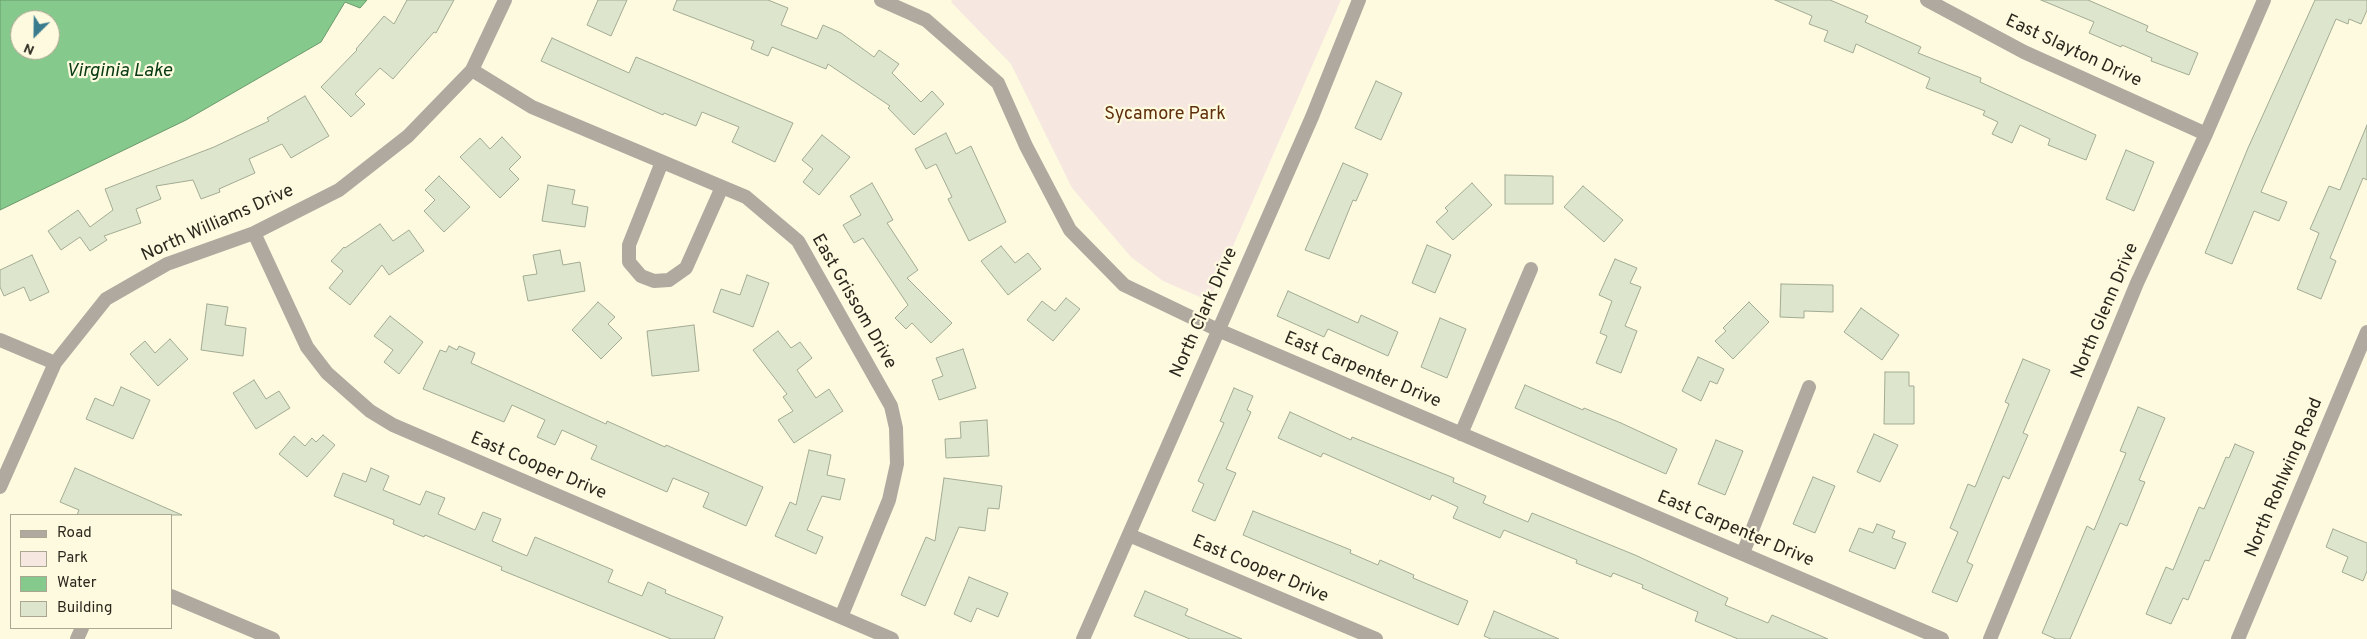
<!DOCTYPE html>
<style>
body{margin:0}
#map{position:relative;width:2367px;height:639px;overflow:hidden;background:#fefadf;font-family:Overpass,sans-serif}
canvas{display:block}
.legend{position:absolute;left:10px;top:514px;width:162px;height:115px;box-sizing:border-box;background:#fefadf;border:1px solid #a9a692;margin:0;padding:6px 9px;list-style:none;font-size:15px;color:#2a281e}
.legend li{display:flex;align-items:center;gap:10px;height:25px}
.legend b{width:25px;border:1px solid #a9a692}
.north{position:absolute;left:10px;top:10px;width:50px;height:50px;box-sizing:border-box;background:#fefadf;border:1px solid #a9a692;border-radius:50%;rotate:203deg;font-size:14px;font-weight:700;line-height:20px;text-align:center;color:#2a281e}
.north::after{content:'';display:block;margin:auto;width:18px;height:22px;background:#3a7c8e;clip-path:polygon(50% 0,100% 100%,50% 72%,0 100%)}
</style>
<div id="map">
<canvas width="2367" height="639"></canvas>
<ul class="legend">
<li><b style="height:6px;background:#b0a9a0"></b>Road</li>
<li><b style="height:14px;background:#f6e8e0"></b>Park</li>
<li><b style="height:14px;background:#85c98c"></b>Water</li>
<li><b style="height:14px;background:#dde6cc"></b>Building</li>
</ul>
<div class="north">N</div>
</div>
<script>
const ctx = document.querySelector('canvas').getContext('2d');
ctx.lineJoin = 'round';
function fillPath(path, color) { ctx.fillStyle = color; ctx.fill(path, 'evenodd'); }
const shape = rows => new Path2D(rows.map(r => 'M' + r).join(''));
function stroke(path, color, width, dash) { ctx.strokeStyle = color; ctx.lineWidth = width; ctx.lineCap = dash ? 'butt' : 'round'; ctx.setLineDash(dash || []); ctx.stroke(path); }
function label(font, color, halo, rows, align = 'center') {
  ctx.font = font + ' Overpass,sans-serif'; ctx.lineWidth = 4.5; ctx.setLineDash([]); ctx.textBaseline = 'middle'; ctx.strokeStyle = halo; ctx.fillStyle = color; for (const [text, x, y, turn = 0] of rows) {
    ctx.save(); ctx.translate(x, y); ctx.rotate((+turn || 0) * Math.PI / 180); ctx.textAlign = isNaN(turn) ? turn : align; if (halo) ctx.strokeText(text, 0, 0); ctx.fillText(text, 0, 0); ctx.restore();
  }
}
const green = shape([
 [952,0,1341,0,1209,301,1163,281,1131,257,1072,188,1011,64,951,2]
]);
const water = shape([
 [0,0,367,0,360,8,345,2,321,42,186,120,0,210,0,0],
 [20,20,50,20,50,50,20,50,20,20]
]);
const building = shape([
 [407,0,454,0,436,33,434,32,393,79,380,68,355,94,365,104,351,117,321,87,357,50,356,49,384,16,394,24,407,0],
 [598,0,627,0,611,36,587,25,598,0],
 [677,0,768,0,788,8,781,25,817,39,823,25,841,33,874,57,879,50,899,64,892,73,921,102,932,91,944,104,914,135,888,108,890,106,828,64,826,69,772,47,768,56,751,49,754,41,673,10,677,0],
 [1775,0,1830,0,1868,16,1865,22,1921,47,1918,53,1981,78,1980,82,2096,135,2086,160,2048,145,2050,139,2020,125,2012,143,1992,134,1998,122,1983,115,1985,111,1926,88,1930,78,1856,44,1853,53,1824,41,1828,31,1809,24,1812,16,1775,0],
 [2041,0,2088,0,2148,26,2146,31,2198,53,2189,75,2151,61,2152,58,2122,45,2121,47,2089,33,2094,22,2041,0],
 [2315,0,2367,0,2367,10,2361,24,2349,19,2348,24,2336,19,2261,192,2287,202,2279,221,2254,211,2232,264,2205,253,2248,148,2315,0],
 [552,38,629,73,636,57,793,123,775,162,732,142,739,127,702,112,696,126,664,113,663,115,541,61,552,38],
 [1376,81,1402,93,1381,140,1355,128,1376,81],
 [305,96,329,136,291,158,282,144,249,159,255,173,219,189,220,192,201,199,193,180,156,186,161,199,136,209,141,223,104,236,107,240,90,251,80,237,61,250,48,231,78,210,90,227,113,210,105,189,214,147,269,121,267,118,305,96],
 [2367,125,2367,180,2363,178,2330,258,2336,261,2321,299,2297,289,2319,233,2310,229,2329,186,2340,190,2367,125],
 [946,133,956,154,971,146,1006,222,969,241,948,199,952,197,936,164,926,169,915,149,946,133],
 [822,135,850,157,819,195,803,182,813,169,802,160,822,135],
 [502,137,521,157,509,169,519,179,500,198,460,157,480,138,490,149,502,137],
 [2126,150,2154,162,2134,211,2106,199,2126,150],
 [1343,163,1368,174,1356,201,1353,200,1329,259,1305,250,1343,163],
 [1505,175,1553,176,1553,204,1505,204,1505,175],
 [439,176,470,207,444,232,424,211,435,200,425,190,439,176],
 [872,183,893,220,887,223,918,270,907,278,952,323,931,343,912,323,906,329,895,318,908,305,863,238,854,243,843,225,861,215,850,196,872,183],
 [1472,183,1492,205,1453,240,1436,222,1448,211,1445,208,1472,183],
 [548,185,575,190,572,204,588,207,585,227,542,221,548,185],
 [1583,186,1623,220,1604,242,1564,207,1583,186],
 [380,224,393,241,409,230,424,251,389,275,382,265,350,305,329,288,343,271,331,261,344,247,345,248,380,224],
 [1427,245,1451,255,1435,293,1412,283,1427,245],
 [1001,246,1015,263,1028,253,1041,269,1008,295,981,261,1001,246],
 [560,250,563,265,580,262,585,291,528,301,523,276,537,274,533,255,560,250],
 [32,255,49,292,30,301,24,287,4,296,0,287,0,270,32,255],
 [1615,259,1637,268,1630,283,1641,287,1625,326,1637,331,1621,373,1596,363,1607,336,1600,333,1612,301,1599,295,1615,259],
 [747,275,769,283,753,327,713,312,721,289,740,295,747,275],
 [1781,284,1833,285,1833,312,1804,311,1804,318,1780,317,1781,284],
 [1288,291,1358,323,1361,315,1398,332,1388,356,1328,329,1324,337,1277,316,1288,291],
 [1066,298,1080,309,1053,341,1027,320,1042,301,1055,311,1066,298],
 [598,302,615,317,608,324,622,338,601,359,572,330,598,302],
 [1749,302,1769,322,1733,359,1715,341,1726,331,1723,328,1749,302],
 [207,304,228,307,225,325,246,328,243,356,201,350,207,304],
 [1861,308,1899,335,1882,360,1844,332,1861,308],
 [390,316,423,342,399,374,384,362,393,350,374,336,390,316],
 [1440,318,1466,329,1447,378,1421,367,1440,318],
 [694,325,699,371,652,376,647,331,694,325],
 [778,331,791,348,800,342,812,358,797,370,816,398,829,389,843,411,794,443,778,420,793,411,783,397,787,394,753,350,778,331],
 [170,339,188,359,158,386,130,354,145,341,155,353,170,339],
 [449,346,457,350,459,346,475,353,471,363,606,424,607,421,665,447,666,445,763,487,746,526,703,507,709,493,673,478,667,492,591,459,597,446,562,430,555,445,537,437,545,420,512,405,504,422,423,389,440,350,446,352,449,346],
 [963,349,976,388,939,400,932,380,943,376,936,358,963,349],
 [1698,357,1724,369,1717,384,1710,381,1701,401,1682,391,1698,357],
 [2023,359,2050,370,2023,433,2028,435,2009,479,2003,476,1967,562,1973,565,1957,602,1932,592,1958,532,1950,528,1968,484,1975,487,2009,404,2005,402,2023,359],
 [1885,372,1909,372,1909,386,1914,386,1914,424,1884,424,1885,372],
 [254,380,266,399,279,391,290,408,256,429,233,393,254,380],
 [1525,385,1583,410,1584,408,1621,423,1677,449,1666,474,1515,408,1525,385],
 [121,387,150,400,133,439,86,419,95,398,113,406,121,387],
 [1234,388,1253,396,1247,410,1251,412,1226,469,1236,473,1215,521,1192,511,1204,484,1198,481,1224,423,1220,421,1234,388],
 [2138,407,2165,418,2139,480,2145,482,2127,526,2120,523,2070,639,2056,639,2042,633,2087,526,2094,530,2126,453,2120,451,2138,407],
 [1290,412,1351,440,1352,437,1454,478,1453,482,1486,496,1483,503,1528,522,1532,513,1635,555,1728,598,1725,605,1768,623,1772,615,1828,639,1738,639,1695,621,1698,612,1642,588,1643,585,1613,573,1611,577,1576,563,1577,560,1504,530,1500,538,1453,518,1458,507,1432,495,1430,500,1323,453,1321,457,1278,438,1290,412],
 [987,420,989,456,946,458,945,439,961,438,960,422,987,420],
 [1874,434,1898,445,1880,482,1857,472,1874,434],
 [323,435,335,445,307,477,279,454,294,436,305,446,312,438,316,442,323,435],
 [1716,440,1743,451,1725,495,1698,484,1716,440],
 [2235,444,2254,452,2209,561,2205,560,2188,600,2183,598,2171,624,2146,614,2166,567,2173,570,2199,507,2204,509,2226,457,2229,458,2235,444],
 [809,450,831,455,827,475,845,479,840,500,822,496,807,530,823,537,816,554,775,536,790,502,796,505,809,450],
 [75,468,182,515,77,515,79,510,60,502,75,468],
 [371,468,389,476,383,490,420,505,426,491,445,498,438,514,475,530,483,512,501,519,492,541,527,556,535,537,613,570,608,582,642,596,648,582,666,590,665,593,723,617,714,639,671,639,501,570,502,567,425,535,424,537,393,524,394,520,334,496,343,473,366,482,371,468],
 [1813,477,1835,486,1815,533,1793,524,1813,477],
 [944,478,1002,486,999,509,988,508,985,531,959,527,925,606,901,595,926,537,935,541,944,478],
 [1253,511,1351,550,1350,553,1378,565,1380,560,1414,575,1413,578,1468,601,1458,625,1243,535,1253,511],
 [1877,524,1895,531,1892,538,1906,543,1895,569,1849,551,1859,528,1873,533,1877,524],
 [2333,529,2367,543,2367,571,2363,581,2342,572,2348,557,2326,547,2333,529],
 [969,577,1008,593,998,617,977,608,971,622,954,614,969,577],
 [1145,591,1188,609,1185,615,1242,639,1190,639,1134,616,1145,591],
 [1494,611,1559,639,1491,639,1484,636,1494,611]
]);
const minor = shape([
 [881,0,926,20,998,83,1026,146,1070,230,1124,285,1218,330,1942,639],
 [1927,0,2024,52,2206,134],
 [472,70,532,107,746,197,798,241,891,406,896,428,897,464,889,500,841,617],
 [662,162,629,245,629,262,641,276,654,281,669,280,686,268,722,187],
 [254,233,307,347,327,373,370,411,393,425,892,639],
 [0,340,55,363],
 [1461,434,1531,269],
 [0,487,55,363,106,299,167,264,254,233,339,190,408,136,472,70,505,0],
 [1129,535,1376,639],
 [1743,553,1809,387],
 [171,596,273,639],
 [77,639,82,628],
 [1083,639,1312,117,1359,0],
 [1990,639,2137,283,2206,134,2264,0]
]);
const tertiary = shape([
 [2238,639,2367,332]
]);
const streetNames = [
 ["East Slayton Drive",2073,52,25],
 ["North Williams Drive",218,224,-24],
 ["East Grissom Drive",853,302,60],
 ["North Glenn Drive",2106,311,-67],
 ["North Clark Drive",1205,313,-66],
 ["East Carpenter Drive",1362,371,23],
 ["East Cooper Drive",538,467,23],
 ["North Rohlwing Road",2285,478,-67],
 ["East Carpenter Drive",1735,530,23],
 ["East Cooper Drive",1260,570,23]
];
const parkNames = [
 ["Sycamore Park",1165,115]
];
const waterNames = [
 ["Virginia Lake",119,72]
];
fillPath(green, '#f6e8e0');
fillPath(water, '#85c98c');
stroke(water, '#6a996b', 1);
fillPath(building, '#dde6cc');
stroke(building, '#a2ab93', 1);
stroke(minor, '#b0a9a0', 14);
stroke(tertiary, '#b0a9a0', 14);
label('18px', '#2a281e', '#fefadf', streetNames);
label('18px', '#60300c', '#fefadf', parkNames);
label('italic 19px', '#083b14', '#fefadf', waterNames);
</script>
